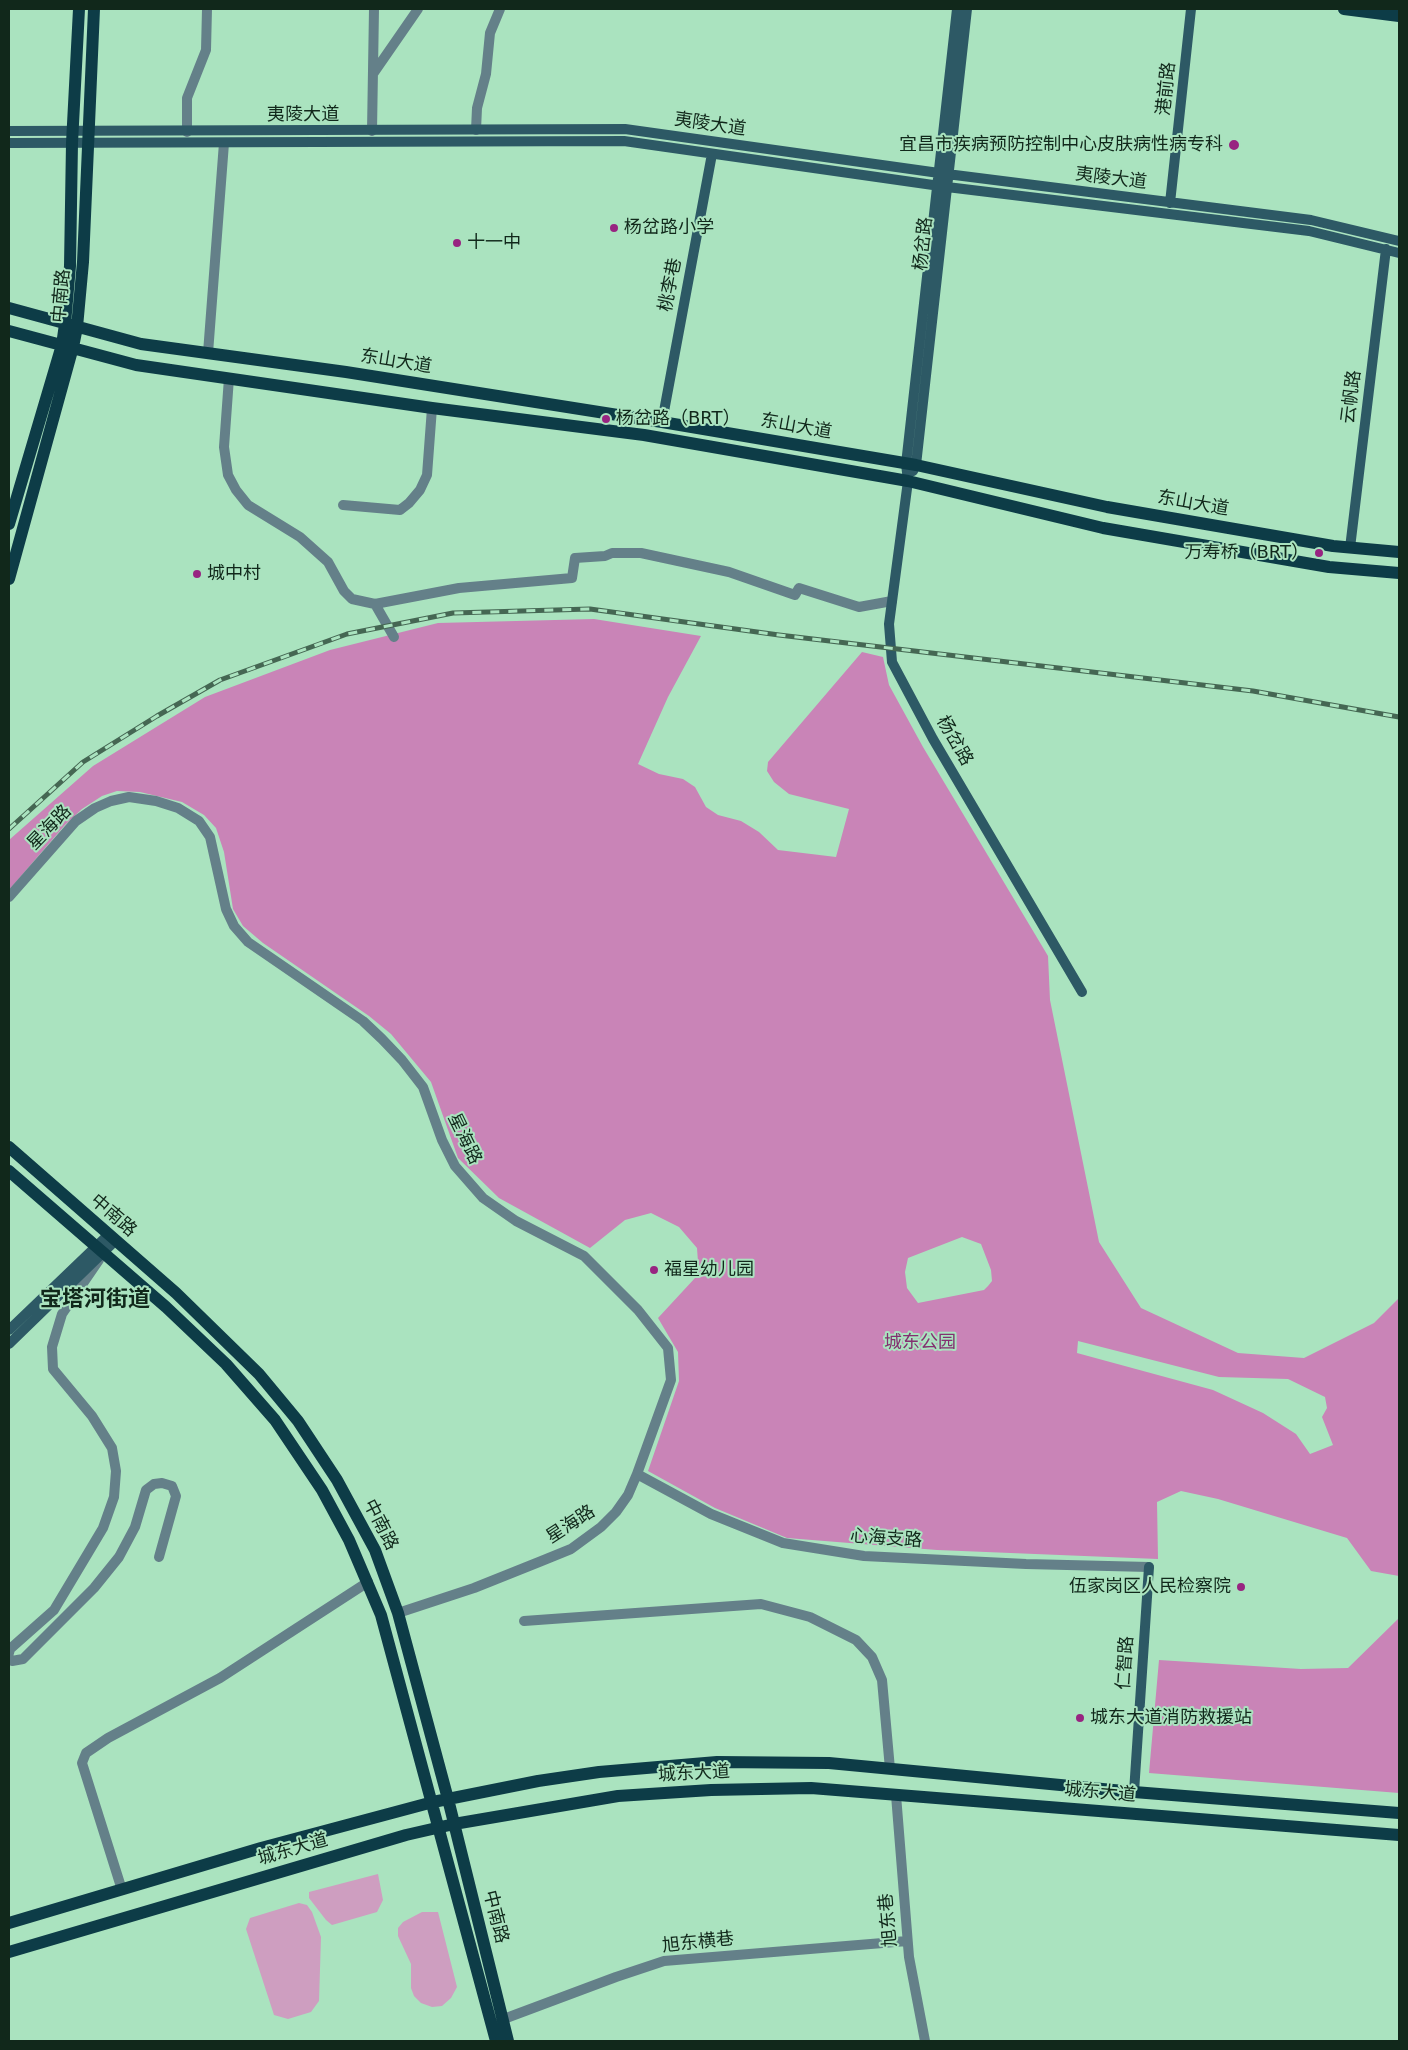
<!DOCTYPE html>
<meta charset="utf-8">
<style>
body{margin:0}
#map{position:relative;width:1408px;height:2050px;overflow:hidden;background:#aae3bf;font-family:"DejaVu Sans",sans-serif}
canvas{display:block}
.frame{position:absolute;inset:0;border:10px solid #11281b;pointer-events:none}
</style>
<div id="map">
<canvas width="1408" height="2050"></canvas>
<div class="frame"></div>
</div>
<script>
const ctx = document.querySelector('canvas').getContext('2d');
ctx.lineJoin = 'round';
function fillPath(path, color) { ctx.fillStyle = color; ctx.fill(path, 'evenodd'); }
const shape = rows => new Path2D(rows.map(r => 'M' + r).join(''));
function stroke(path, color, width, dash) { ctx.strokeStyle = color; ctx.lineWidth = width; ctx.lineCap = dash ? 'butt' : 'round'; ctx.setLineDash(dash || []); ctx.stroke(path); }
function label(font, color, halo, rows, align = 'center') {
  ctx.font = font + ' "DejaVu Sans","Noto Sans SC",sans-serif'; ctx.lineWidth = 4; ctx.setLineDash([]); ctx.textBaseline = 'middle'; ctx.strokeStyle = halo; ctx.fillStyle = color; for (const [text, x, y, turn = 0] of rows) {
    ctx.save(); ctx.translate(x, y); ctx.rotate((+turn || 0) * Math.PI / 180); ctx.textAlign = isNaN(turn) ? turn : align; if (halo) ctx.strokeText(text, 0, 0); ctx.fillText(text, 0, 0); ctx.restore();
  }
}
const green = shape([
 [378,1874,383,1900,377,1912,332,1925,326,1920,309,1898,309,1892],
 [299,1903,307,1905,312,1912,321,1937,319,2001,311,2012,288,2019,274,2015,246,1929,250,1918],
 [422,1912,438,1912,457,1987,451,1998,442,2006,432,2007,421,2003,414,1996,411,1988,411,1964,398,1936,398,1928,403,1922]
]);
const forest = shape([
 [594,619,701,636,668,697,638,764,659,774,683,779,695,787,706,807,718,815,741,821,759,832,778,850,836,857,849,809,789,794,774,782,767,771,768,762,862,652,883,657,889,685,923,747,1048,956,1050,1000,1099,1242,1141,1308,1238,1353,1304,1358,1374,1323,1399,1298,1399,1576,1371,1571,1347,1538,1218,1499,1181,1491,1157,1502,1158,1559,937,1550,787,1538,715,1508,648,1471,679,1381,678,1352,658,1318,695,1278,698,1262,697,1248,679,1227,651,1213,625,1220,590,1248,499,1198,458,1158,431,1082,391,1034,369,1016,263,943,243,926,233,909,224,852,216,828,204,815,182,802,140,792,117,791,102,796,82,809,65,825,9,890,9,840,93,766,205,697,330,650,438,623],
 [962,1237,981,1244,991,1270,992,1281,988,1286,984,1290,918,1303,907,1288,905,1272,908,1258],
 [1078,1341,1219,1377,1288,1379,1325,1397,1327,1408,1322,1417,1333,1445,1310,1454,1296,1434,1263,1413,1213,1390,1077,1353],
 [1399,1618,1399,1793,1149,1773,1159,1660,1301,1669,1348,1668]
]);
const street = shape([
 [373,74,418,9],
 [476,130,477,108,486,74,490,33,500,9],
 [372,131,374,9],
 [187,132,187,98,206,50,207,9],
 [208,353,224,143],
 [229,378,224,447,228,475,236,490,248,505,300,537,328,562,344,591,352,599,375,604,459,588,572,578,575,558,605,556,612,553,641,553,729,572,795,595,799,588,859,607,892,601],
 [343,505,400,510,409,503,420,490,427,475,432,408],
 [375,604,394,637],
 [9,897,76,821,95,808,111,801,129,797,156,801,178,808,199,821,210,837,226,909,234,926,248,942,363,1021,382,1039,402,1060,423,1087,442,1140,455,1166,483,1198,516,1221,584,1256,638,1310,668,1348,671,1380,637,1474,628,1495,616,1512,601,1527,571,1549,539,1562,474,1588,398,1613],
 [637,1474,711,1514,783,1543,864,1556,1026,1564,1149,1567],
 [524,1621,761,1604,810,1617,856,1640,872,1657,882,1680,890,1769],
 [9,1653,10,1649,54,1610,103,1528,114,1497,116,1471,112,1448,92,1416,53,1369,52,1347,62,1314,99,1260],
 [9,1658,12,1661,23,1659,94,1588,119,1557,135,1527,146,1490,154,1484,162,1483,172,1486,176,1496,159,1557],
 [896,1795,909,1957,925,2041],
 [122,1890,82,1763,86,1753,108,1738,220,1678,368,1582],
 [501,2020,616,1977,664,1961,907,1941]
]);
const secondary = shape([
 [957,9,906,464,908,481,889,624,892,662,933,739,1082,992],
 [9,131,625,129,939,173,1311,220,1399,241],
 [9,143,624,141,947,187,1309,231,1399,253],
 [1170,203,1191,9],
 [662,422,712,154],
 [913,471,916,465,967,9],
 [1350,548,1386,249],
 [9,1330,108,1235],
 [9,1344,115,1241],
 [1134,1792,1149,1567]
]);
const primary = shape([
 [1344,9,1399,16],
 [9,308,141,344,346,372,662,422,916,465,1107,507,1333,546,1399,552],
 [9,331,136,365,432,408,644,435,908,481,1103,528,1329,567,1399,573],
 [9,524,62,345,65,324,70,266,72,143,79,9],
 [9,579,73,347,77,327,83,262,94,9],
 [9,1147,176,1293,259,1374,298,1421,337,1480,375,1550,398,1613,448,1799,508,2041],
 [9,1171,166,1307,226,1364,275,1420,322,1490,349,1540,381,1615,496,2041],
 [9,1923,261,1848,433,1802,538,1781,599,1772,717,1762,829,1763,1134,1792,1399,1813],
 [9,1952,406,1835,454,1824,618,1796,711,1790,811,1788,1399,1835]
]);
const rail = shape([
 [9,829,83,762,157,716,220,680,347,634,453,613,590,609,779,635,1253,691,1399,717]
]);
const markers = [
 [1234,145,6,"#982481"],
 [614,228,5,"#982481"],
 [457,243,5,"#982481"],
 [606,419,5,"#982481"],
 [1319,553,5,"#982481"],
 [197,574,5,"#982481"],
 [654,1270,5,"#982481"],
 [1241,1587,5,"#982481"],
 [1080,1718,5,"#982481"]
];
const streetNames = [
 ["港前路",1167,89,-84],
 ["夷陵大道",303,115],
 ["夷陵大道",710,125,8],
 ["夷陵大道",1111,179,7],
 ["杨岔路",924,244,-84],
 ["桃李巷",671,285,-79],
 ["中南路",62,296,-85],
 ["东山大道",396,362,9],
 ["云帆路",1352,397,-83],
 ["东山大道",796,427,10],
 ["东山大道",1193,504,10],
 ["杨岔路",954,741,60],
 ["星海路",50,828,-46],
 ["星海路",464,1139,64],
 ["中南路",113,1216,41],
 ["中南路",380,1525,63],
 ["星海路",571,1525,-33],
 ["心海支路",886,1539,4],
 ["仁智路",1126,1663,-86],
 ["城东大道",694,1774,-3],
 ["城东大道",1100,1793,5],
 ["城东大道",293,1850,-16],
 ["中南路",495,1917,76],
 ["旭东巷",889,1920,-95],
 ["旭东横巷",698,1943,-6]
];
const poiNames = [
 ["宜昌市疾病预防控制中心皮肤病性病专科",1223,145,"right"],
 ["杨岔路小学",624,228],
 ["十一中",467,243],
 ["杨岔路（BRT）",616,419],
 ["万寿桥（BRT）",1309,553,"right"],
 ["城中村",207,574],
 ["福星幼儿园",664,1270],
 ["伍家岗区人民检察院",1231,1587,"right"],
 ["城东大道消防救援站",1090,1718]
];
const parkNames = [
 ["城东公园",920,1343]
];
const districtNames = [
 ["宝塔河街道",95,1300]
];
fillPath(green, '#ce9ec0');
fillPath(forest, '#c984b7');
stroke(street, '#648089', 10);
stroke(secondary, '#2d5965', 10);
stroke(primary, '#0d3c47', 12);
stroke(rail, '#456753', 5);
stroke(rail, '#aae3bf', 3, [9]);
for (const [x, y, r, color] of markers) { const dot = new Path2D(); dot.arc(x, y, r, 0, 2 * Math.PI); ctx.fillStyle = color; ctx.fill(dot); stroke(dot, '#aae3bf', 2); }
label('18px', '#11281b', '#aae3bf', streetNames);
label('18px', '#11281b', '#aae3bf', poiNames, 'left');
label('18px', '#833070', '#aae3bf', parkNames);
label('bold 22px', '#11281b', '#aae3bf', districtNames);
</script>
